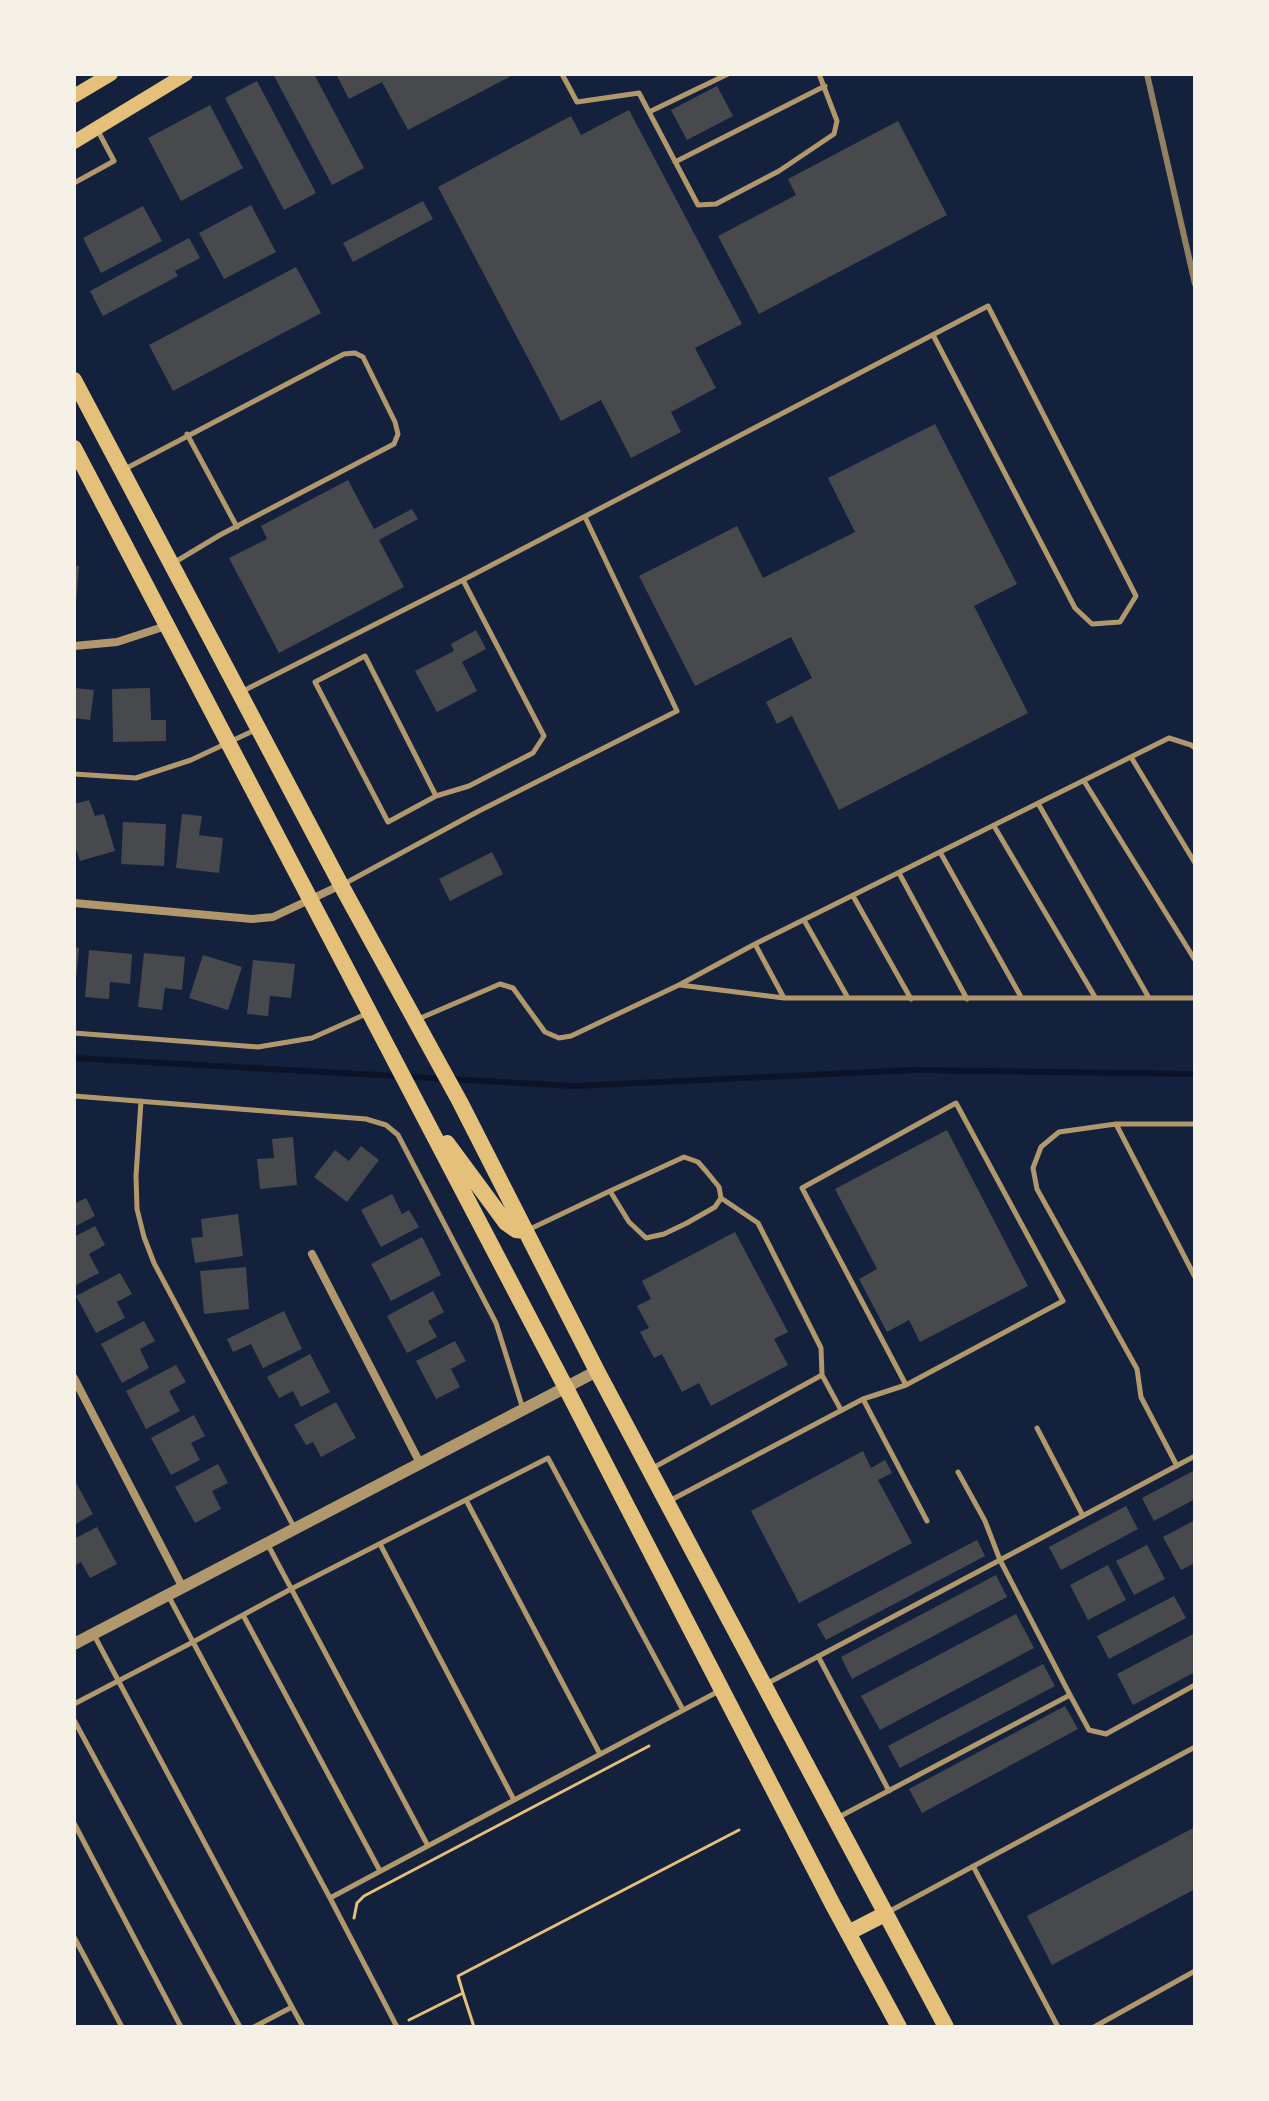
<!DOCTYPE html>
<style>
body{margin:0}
#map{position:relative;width:1269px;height:2101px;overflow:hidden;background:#14213d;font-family:"Space Grotesk",sans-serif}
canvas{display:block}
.frame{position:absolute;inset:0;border:76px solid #f6f1e7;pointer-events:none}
</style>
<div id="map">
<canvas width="1269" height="2101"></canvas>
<div class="frame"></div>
</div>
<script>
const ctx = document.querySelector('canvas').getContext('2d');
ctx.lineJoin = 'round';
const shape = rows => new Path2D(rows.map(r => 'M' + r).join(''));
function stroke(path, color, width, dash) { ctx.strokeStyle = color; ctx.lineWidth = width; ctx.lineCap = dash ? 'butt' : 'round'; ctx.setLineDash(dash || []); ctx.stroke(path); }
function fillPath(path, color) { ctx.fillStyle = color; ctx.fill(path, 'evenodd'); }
const stream = shape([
 [74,1058,574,1086,914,1070,1195,1074]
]);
const building = shape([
 [273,74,314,74,364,168,332,185],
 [336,74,515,74,408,130,382,82,349,99],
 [257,81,316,193,284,210,225,98],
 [717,86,733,116,687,140,671,110],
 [210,105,243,168,181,201,148,138],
 [629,110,742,324,695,348,716,388,671,412,681,432,631,458,601,400,561,421,438,187,571,116,581,135],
 [898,121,947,215,759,314,718,236,796,195,788,179],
 [423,201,433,219,353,262,343,243],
 [251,205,276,252,224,279,199,233],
 [143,206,162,241,101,273,83,238],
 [189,238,200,258,175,271,178,276,103,316,90,291],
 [296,267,321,313,173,391,149,345],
 [935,424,1017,584,974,606,1028,713,839,810,792,716,777,724,766,702,812,678,791,637,695,686,639,576,737,526,763,578,855,532,828,478],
 [348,480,374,529,412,509,418,519,379,540,404,587,279,653,229,558,267,539,261,526],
 [74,566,79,566,76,602,74,602],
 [476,630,486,649,462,662,477,691,437,712,415,671,454,651,451,644],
 [74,688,94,690,90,720,74,718],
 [150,688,151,720,166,720,166,741,113,742,112,689],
 [89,800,95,816,104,814,115,851,80,861,74,842,74,804],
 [182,814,202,816,199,835,223,838,219,873,176,868],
 [123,822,166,824,164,866,121,864],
 [492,852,503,874,450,901,439,879],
 [74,947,79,948,76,978,74,978],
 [89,950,132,954,130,984,110,982,109,999,85,997],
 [144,953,185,957,182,990,165,988,162,1010,138,1007],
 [203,955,242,967,228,1010,189,998],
 [253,960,295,964,291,998,270,996,268,1016,247,1014],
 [947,1130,1028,1286,920,1342,909,1320,887,1332,859,1279,877,1269,835,1189],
 [293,1137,297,1185,260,1189,257,1159,274,1158,272,1139],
 [361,1146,379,1160,347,1202,314,1177,335,1150,349,1161],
 [392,1194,402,1214,409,1210,419,1227,381,1247,361,1210],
 [86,1198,95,1216,74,1227,74,1204],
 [238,1214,243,1256,195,1263,191,1238,203,1237,201,1219],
 [95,1226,105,1245,89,1254,99,1273,74,1286,74,1237],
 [735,1232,788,1332,774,1339,788,1365,711,1406,699,1383,682,1392,662,1354,654,1358,640,1332,649,1328,637,1306,651,1299,642,1281],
 [422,1237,441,1275,391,1301,371,1264],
 [246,1267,249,1309,204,1314,200,1271],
 [120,1273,132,1294,117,1302,125,1318,96,1333,76,1296],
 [433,1291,444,1312,428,1321,437,1337,407,1353,387,1316],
 [284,1311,302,1349,263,1368,251,1344,233,1352,227,1339],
 [144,1321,155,1341,140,1349,149,1368,122,1383,101,1344],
 [455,1341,466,1361,451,1369,460,1387,436,1399,416,1361],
 [310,1354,330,1392,301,1407,293,1391,279,1398,267,1377],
 [176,1365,186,1382,169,1391,180,1411,146,1429,126,1391],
 [336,1402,356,1438,321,1457,313,1442,306,1445,294,1425],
 [194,1415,205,1436,191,1443,200,1460,171,1475,151,1438],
 [863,1451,871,1468,885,1460,892,1473,878,1480,912,1543,799,1603,751,1511],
 [218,1464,228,1483,212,1491,221,1509,195,1523,175,1487],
 [1195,1470,1195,1499,1154,1521,1142,1498],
 [74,1479,93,1514,74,1525],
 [1126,1506,1138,1529,1061,1570,1049,1547],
 [1195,1520,1195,1563,1181,1570,1163,1537],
 [97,1527,117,1564,90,1578,81,1562,74,1566,74,1539],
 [977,1540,985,1556,826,1640,817,1624],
 [1147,1545,1165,1579,1134,1595,1116,1561],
 [1108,1565,1126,1600,1088,1620,1070,1585],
 [996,1575,1007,1597,852,1679,841,1657],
 [1174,1596,1186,1618,1109,1659,1097,1636],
 [1016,1614,1034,1648,880,1730,861,1696],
 [1195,1633,1195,1672,1133,1705,1117,1674],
 [1043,1664,1055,1686,900,1768,888,1746],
 [1065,1706,1078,1729,922,1813,909,1789],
 [1195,1827,1195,1889,1052,1965,1027,1916]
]);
const path = shape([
 [354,1918,357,1903,364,1896,649,1746],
 [463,1993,458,1976,739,1830],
 [409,2020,463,1993,474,2027]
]);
const service = shape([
 [562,74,577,102,639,93,698,205,716,204,779,171,834,134,837,121,819,74],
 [649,112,728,74],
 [675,162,825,86],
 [74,183,114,161,98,131],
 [187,434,237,527],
 [123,470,344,354,355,353,363,357,395,422,398,434,394,444,220,535,175,562],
 [243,691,463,580,988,306,1136,596,1120,622,1092,624,1075,608,933,335],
 [1131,757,1195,863],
 [74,774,136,778,191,760,255,730],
 [1084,781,1195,960],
 [436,796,388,822,315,682,365,656,436,796,469,786,533,753,544,736,463,580],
 [1039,805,1149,998],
 [994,826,1095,997],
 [940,852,1021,997],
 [899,873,967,999],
 [342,885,477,812,677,711,585,517],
 [853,896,911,999],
 [804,920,848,998],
 [755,944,784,998],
 [680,985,784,998,1195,998],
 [416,1020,500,984,513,988,545,1032,559,1038,571,1036,679,985,755,944,1169,738,1191,745,1195,748],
 [74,1033,258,1047,312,1038,366,1014],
 [74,1096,366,1119,386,1125,398,1135,496,1323,523,1409],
 [141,1101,136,1176,137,1209,144,1237,154,1263,295,1529],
 [1116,1124,1195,1277],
 [721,1198,758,1223,821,1348,822,1375],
 [530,1229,610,1191,629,1222,646,1238,664,1234,687,1223,715,1207,721,1198,719,1187,706,1171,698,1162,684,1157,610,1191],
 [863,1399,927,1521],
 [1037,1428,1083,1516],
 [1177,1466,1141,1397,1137,1369,1037,1189,1033,1168,1041,1147,1059,1132,1116,1124,1195,1124],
 [651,1469,822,1375,841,1410],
 [958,1472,985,1521,1000,1560,1195,1456],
 [466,1500,600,1754],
 [671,1500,863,1399,906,1385,1063,1301,956,1103,802,1188,906,1385],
 [380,1544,514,1800],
 [268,1545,428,1846],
 [169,1597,193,1642,291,1589,548,1458,683,1710],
 [243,1615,380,1871],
 [94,1635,292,2007],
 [818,1656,889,1791],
 [768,1683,1000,1560,1070,1695,837,1818],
 [1070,1695,1089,1730,1106,1734,1195,1685],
 [74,1704,193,1642,330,1898,721,1690],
 [74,1720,240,2027],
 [74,1823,181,2027],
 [973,1866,1058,2027],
 [330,1898,397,2027],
 [890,1911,1195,1747],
 [74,1937,122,2027],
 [254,2027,292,2007,303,2027],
 [1094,2027,1195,1971]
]);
const minor = shape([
 [74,646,117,642,166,626],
 [74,903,252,919,273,917,341,885],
 [312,1254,421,1465],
 [74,1378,183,1588]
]);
const tertiary = shape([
 [74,1644,597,1371]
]);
const secondary = shape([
 [74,96,111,74],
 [74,142,186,74]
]);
const primary = shape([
 [74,380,341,885,460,1102,597,1371,946,2027],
 [74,448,566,1388,833,1905,899,2027],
 [447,1143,506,1223,516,1230,525,1231],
 [848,1933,885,1914]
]);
const rail = shape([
 [1147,74,1195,284]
]);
stroke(stream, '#0b132b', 6);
fillPath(building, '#48494c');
stroke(path, '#e5c07b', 3);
stroke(service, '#b1986c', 5);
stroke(minor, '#b1986c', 8);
stroke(tertiary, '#b1986c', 12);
stroke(secondary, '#e5c07b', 14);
stroke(primary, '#e5c07b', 16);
stroke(rail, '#918062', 6);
</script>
